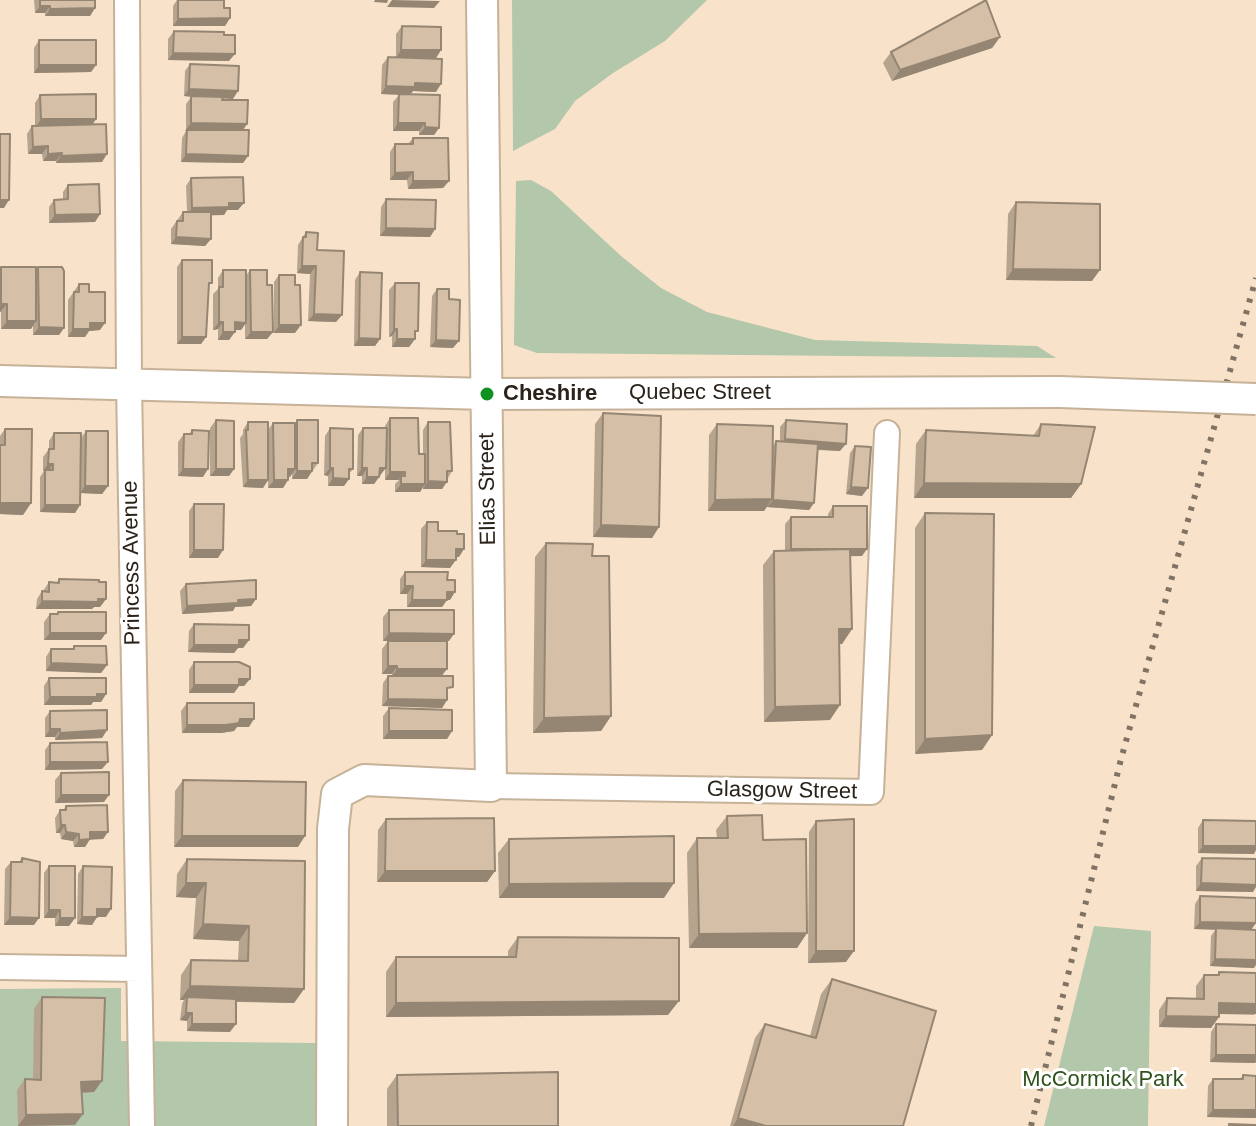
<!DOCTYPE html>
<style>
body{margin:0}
canvas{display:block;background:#f8e2c9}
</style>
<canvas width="1256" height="1126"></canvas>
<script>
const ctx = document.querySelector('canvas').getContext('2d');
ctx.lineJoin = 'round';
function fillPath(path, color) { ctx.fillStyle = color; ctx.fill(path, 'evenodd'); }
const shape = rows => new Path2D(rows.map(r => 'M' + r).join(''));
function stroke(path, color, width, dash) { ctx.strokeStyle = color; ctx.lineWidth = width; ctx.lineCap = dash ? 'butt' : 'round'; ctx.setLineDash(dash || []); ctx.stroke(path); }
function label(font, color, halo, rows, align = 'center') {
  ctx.font = font + ' Arial,sans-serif'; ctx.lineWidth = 6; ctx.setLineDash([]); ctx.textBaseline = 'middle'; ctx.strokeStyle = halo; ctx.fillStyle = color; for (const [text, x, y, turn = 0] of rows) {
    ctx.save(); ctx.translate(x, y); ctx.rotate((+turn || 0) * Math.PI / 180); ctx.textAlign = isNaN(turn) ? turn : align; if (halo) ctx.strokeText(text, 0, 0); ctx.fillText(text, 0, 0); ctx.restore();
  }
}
const green = shape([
 [512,0,707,0,665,41,613,73,575,101,555,129,513,151],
 [531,180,551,191,621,256,661,288,707,312,815,340,1037,346,1056,358,537,353,514,345,516,181],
 [1094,926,1151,931,1148,1126,1044,1126],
 [121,988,121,1041,319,1043,321,1126,0,1126,0,989]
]);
const minor = shape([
 [127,0,129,384,142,1126],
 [491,786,871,792,887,433],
 [0,967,139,969]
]);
const tertiary = shape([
 [0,381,487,394,1060,392],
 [332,1126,333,829,337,794,364,780,491,786,482,0]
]);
const rail = shape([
 [1031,1126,1121,759,1256,278]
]);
const tertiaryBridge = shape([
 [1060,392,1256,399]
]);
const wall = shape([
 [34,0,95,0,95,8,90,16,45,16,45,13,35,13],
 [177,0,224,0,224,8,230,18,225,26,173,26,173,6],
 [402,26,441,50,436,58,396,58,396,34],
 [174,31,229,61,168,60,168,39],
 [1000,37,992,48,892,81,883,63,891,52],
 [39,40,96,65,91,72,34,73,34,48],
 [388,57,436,92,413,91,410,95,439,128,434,135,419,135,419,131,393,131,393,102,399,95,381,94,382,65],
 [190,64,233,99,222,98,243,130,248,156,243,163,181,162,182,138,186,131,186,104,191,97,184,96,185,71],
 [40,95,96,119,93,124,102,162,56,163,56,161,43,161,42,154,28,154,27,134,32,126,35,126,35,103],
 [413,138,449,181,443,188,408,189,407,180,390,180,390,152,395,144,408,144],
 [191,178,238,210,227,210,224,215,211,215,211,239,205,246,171,244,171,229,183,212,187,212,186,186],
 [68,185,100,214,95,222,49,223,49,207,54,200,63,199,63,192],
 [386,199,435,229,430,237,380,236,381,207],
 [1016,202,1092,281,1006,280,1008,214],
 [306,232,317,250,342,315,336,322,308,321,310,274,297,273,298,245],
 [182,260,209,287,206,337,201,344,177,344,177,267],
 [1,267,36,270,38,267,64,328,59,335,33,335,33,325,31,329,1,329,1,312,0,312],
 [223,270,246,276,250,270,267,285,273,332,267,339,245,339,245,324,241,330,235,330,229,340,218,340,218,329,213,330,213,294,218,289,218,278],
 [360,272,380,339,375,346,354,346,355,280],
 [279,275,295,333,274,333,274,282],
 [395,283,415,336,415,339,409,347,392,347,392,336,389,337,389,290],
 [79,284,89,292,100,330,89,331,85,337,68,337,68,300],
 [437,289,449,299,453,348,430,347,432,296],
 [603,413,659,527,652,538,593,537,595,424],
 [390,418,419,454,423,454,423,430,428,422,452,471,442,489,423,489,423,487,420,492,395,492,395,484,399,480,385,480,385,469,374,484,362,484,362,476,357,476,358,435,363,428,385,428,385,426],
 [216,420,234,469,229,476,210,476,210,428],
 [297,420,318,463,307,479,292,479,292,473,288,477,288,480,283,488,268,488,268,468,268,480,263,488,243,487,240,438,243,434,243,430,248,422,268,430,273,423,295,424],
 [786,420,840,451,817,450,814,503,809,510,767,507,767,506,764,511,708,511,709,435,717,424,773,446,776,441,780,442,780,427],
 [1041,424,1081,484,1071,498,914,498,916,444,926,430,1033,436],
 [330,428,353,469,349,474,349,479,344,486,328,486,328,476,324,475,325,436],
 [5,429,31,503,23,515,0,514,0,436],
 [192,430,203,477,178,476,178,442,184,434,189,434],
 [86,431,108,486,102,494,81,493,80,505,75,513,40,512,40,477,44,471,43,471,43,457,49,449,49,441,54,433,81,438],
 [855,446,862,496,846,494,850,453],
 [194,504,218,558,189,558,189,511],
 [833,506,862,556,850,556,852,629,842,644,839,644,830,720,764,722,763,565,774,551,785,550,785,524,791,517,828,517,828,514],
 [925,513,992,735,982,750,915,754,915,528],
 [427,522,438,531,459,557,456,557,450,568,421,567,421,529],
 [546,543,592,556,611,716,601,731,533,733,535,557],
 [405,572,447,580,450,600,447,600,442,607,407,607,407,594,400,594,400,579],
 [59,579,99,582,106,599,100,607,94,607,92,609,36,609,37,599,42,591,43,591,49,582,56,583],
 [186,584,256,599,251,606,235,607,233,611,182,614,180,591],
 [389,610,449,641,383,641,383,617],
 [58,612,101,640,44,640,44,622,50,614,57,614],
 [194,624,249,640,243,648,238,648,234,653,188,652,189,631],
 [388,641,447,669,442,676,447,695,447,700,442,708,382,706,383,683,388,676,392,676,392,674,382,674,382,649],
 [74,646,107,665,101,673,46,671,46,657,51,649,72,649],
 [194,662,250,679,244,686,239,686,234,693,189,693,189,670],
 [49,678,106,694,101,702,93,702,91,705,44,705,44,686],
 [187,703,249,727,237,727,234,731,221,733,182,733,181,711],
 [389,708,452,731,447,739,383,739,383,716],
 [50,711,107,730,102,738,55,740,55,737,45,737,45,718],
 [50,743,102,769,45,770,45,750],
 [61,773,104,802,55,803,55,780],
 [183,780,298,847,174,847,175,791],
 [66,806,108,832,103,839,90,839,85,847,74,847,73,841,61,839,60,833,56,833,55,818,60,810,63,810],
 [727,816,763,840,807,933,797,948,689,948,687,853,697,838,717,838,716,830],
 [386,819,495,871,487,882,377,882,378,830],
 [1203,820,1254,854,1198,853,1198,828],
 [816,821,846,962,808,963,809,832],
 [509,839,664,898,499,898,498,853],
 [22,858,34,925,4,925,5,869,11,862,19,862],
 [1202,858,1253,892,1196,891,1196,866],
 [187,859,305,861,304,989,294,1003,236,1002,230,1032,187,1031,187,1021,180,1020,182,1004,184,1000,180,1000,181,975,191,960,238,961,239,941,193,939,196,898,176,897,177,874],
 [49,866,75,918,69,926,55,926,55,918,44,918,44,873],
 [83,866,106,917,97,917,92,925,77,924,78,874],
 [1200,896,1251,929,1254,968,1210,966,1211,936,1215,930,1194,929,1195,904],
 [518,937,668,1015,386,1017,386,972,396,957,508,957,508,951],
 [1219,972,1255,1015,1219,1014,1219,1017,1211,1028,1159,1027,1159,1010,1167,998,1196,999,1196,986,1204,975,1217,975],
 [832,979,903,1126,730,1126,755,1038,765,1024,810,1036,821,994],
 [42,997,94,1092,82,1093,75,1125,18,1126,17,1090,25,1079,33,1079,34,1009],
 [1216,1024,1256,1025,1255,1063,1210,1062,1211,1032],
 [397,1075,558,1126,387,1126,387,1089],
 [1243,1075,1256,1076,1256,1118,1207,1117,1208,1086,1213,1079,1240,1079]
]);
const shadedWall = shape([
 [375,0,388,0,387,3,374,2],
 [392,0,440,1,434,8,387,7],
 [40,6,50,6,45,13,35,13],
 [95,8,90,16,45,16,50,9],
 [230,18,225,26,173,26,178,19],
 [1000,37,992,48,892,81,900,70],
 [401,50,441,50,436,58,396,58],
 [173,53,235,54,229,61,168,60],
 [39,65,96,65,91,72,34,73],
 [415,83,441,84,436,92,413,91,410,95,381,94,386,86],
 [189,89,238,91,233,99,184,96],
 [41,119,96,119,91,126,36,127],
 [191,123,247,124,242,132,185,131],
 [398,123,425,123,419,131,393,131],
 [425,127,439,128,434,135,419,135],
 [48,146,42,154,28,154,33,147],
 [62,153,56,161,43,161,48,154],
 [107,154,102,162,56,163,61,156],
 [186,154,248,156,243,163,181,162],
 [413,172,407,180,390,180,395,173],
 [413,181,449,181,443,188,408,189],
 [0,200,9,200,4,208,0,208],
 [229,203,244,203,238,210,227,210,224,215,187,216,192,208],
 [100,214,95,222,49,223,55,215],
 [386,228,435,229,430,237,380,236],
 [176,237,211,239,205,246,171,244],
 [302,266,316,266,310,274,297,273],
 [1013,269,1100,270,1092,281,1006,280],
 [1,304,7,304,0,312,0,305],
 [314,314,342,315,336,322,308,321],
 [7,321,36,321,31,329,1,329],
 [219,322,223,322,218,329,213,330],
 [235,322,246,323,241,330,229,330],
 [90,323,105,323,100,330,89,331,85,337,68,337,73,329],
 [279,325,301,325,295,333,274,333],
 [39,327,64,328,59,335,33,335],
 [394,329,397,329,392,336,389,337],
 [223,332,235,332,229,340,218,340],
 [251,332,273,332,267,339,245,339],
 [182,337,206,337,201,344,177,344],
 [359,338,380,339,375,346,354,346],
 [397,339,415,339,409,347,392,347],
 [436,340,459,341,453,348,430,347],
 [785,439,846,444,840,451,779,447],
 [48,464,53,464,48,472,43,471],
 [330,468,333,468,328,476,324,475],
 [362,468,367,468,362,476,357,476],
 [380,468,386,468,380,475,374,475],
 [183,469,208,469,203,477,178,476],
 [216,469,234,469,229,476,210,476],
 [288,469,295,469,290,477,283,477],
 [297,471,312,471,307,479,292,479],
 [390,472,405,472,399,480,385,480],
 [367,477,379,477,374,484,362,484],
 [333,478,349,479,344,486,328,486],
 [248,480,268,480,263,488,243,487],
 [274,480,288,480,283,488,268,488],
 [428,481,447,482,442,489,423,489],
 [924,483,1081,484,1071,498,914,498],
 [401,484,425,484,420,492,395,492],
 [85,486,108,486,102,494,80,493],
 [851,487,868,488,862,496,846,494],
 [772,499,764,511,708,511,715,500],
 [773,500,814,503,809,510,767,507],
 [0,503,31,503,23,515,0,514],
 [45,505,80,505,75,513,40,512],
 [601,525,659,527,652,538,593,537],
 [456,549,464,549,459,557,450,557],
 [791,549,867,549,862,556,785,557],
 [194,550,223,550,218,558,189,558],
 [426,560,456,560,450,568,421,567],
 [405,586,413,586,407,594,400,594],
 [447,592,455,592,450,600,442,600],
 [106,599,100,607,94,607,92,609,36,609,42,601],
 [256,599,251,606,235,607,233,611,182,614,187,606],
 [412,600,447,600,442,607,407,607],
 [839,629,852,629,842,644,828,644],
 [50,633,106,633,101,640,44,640],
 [389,633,454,634,449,641,383,641],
 [239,640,249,640,243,648,238,648,234,653,188,652,194,645],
 [51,663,107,665,101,673,46,671],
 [388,666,397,666,392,674,382,674],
 [397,669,447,669,441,676,392,676],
 [239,679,250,679,244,686,239,686,234,693,189,693,194,685],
 [97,694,106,694,101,702,93,702,91,705,44,705,50,697],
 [388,699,447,700,442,708,382,706],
 [840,705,830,720,764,722,775,707],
 [611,716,601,731,533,733,544,718],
 [240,719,254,719,249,727,237,727,234,731,221,733,182,733,187,725],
 [50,729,60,729,55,737,45,737],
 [107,730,102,738,55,740,60,733],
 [389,731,452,731,447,739,383,739],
 [992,735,982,750,915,754,925,739],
 [50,762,108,762,102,769,45,770],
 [61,795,109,795,104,802,55,803],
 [61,825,65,825,60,833,56,833],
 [66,832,79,834,73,841,61,839],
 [90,832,108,832,103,839,85,840],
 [182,836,305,836,298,847,174,847],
 [90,839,85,847,74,847,79,840],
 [1203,846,1256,846,1256,850,1254,854,1198,853],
 [385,871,495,871,487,882,377,882],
 [186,883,206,883,196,898,176,897],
 [674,883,664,898,499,898,509,884],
 [1201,883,1256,885,1256,887,1253,892,1196,891],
 [97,909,111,909,106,917,92,917],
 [49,910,60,910,55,918,44,918],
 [10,917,39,918,34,925,4,925],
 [82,917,97,917,92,925,77,924],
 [60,918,75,918,69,926,55,926],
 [1200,922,1256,923,1251,930,1194,929],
 [203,924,249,926,239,941,193,939],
 [807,933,797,948,689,948,699,934],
 [816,951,854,951,846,962,808,963],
 [1215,959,1256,960,1256,965,1254,968,1210,966],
 [190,986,304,989,294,1003,187,1000,187,997,184,1000,180,1000],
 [679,1001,668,1015,386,1017,396,1003],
 [1219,1003,1256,1004,1256,1014,1211,1014],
 [186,1013,192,1013,187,1021,180,1020],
 [1166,1016,1219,1017,1211,1028,1159,1027],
 [192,1024,236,1024,230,1032,187,1031],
 [1216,1055,1256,1055,1256,1062,1255,1063,1210,1062],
 [102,1081,94,1092,73,1093,81,1082],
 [1213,1110,1256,1110,1256,1118,1207,1117],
 [83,1114,75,1125,18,1126,26,1115],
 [738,1118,766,1126,733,1126]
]);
const building = shape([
 [40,0,95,0,95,8,50,9,50,6,40,6,40,0],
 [178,0,224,0,224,8,230,8,230,18,178,19,178,0],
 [986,0,1000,37,900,70,891,52,986,0],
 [402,26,441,27,441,50,401,50,402,26],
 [174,31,224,32,224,35,235,35,235,54,173,53,174,31],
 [39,40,96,40,96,65,39,65,39,40],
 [388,57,442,59,441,84,415,83,415,87,386,86,388,57],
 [190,64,239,66,238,91,189,89,190,64],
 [96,94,96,119,41,119,40,95,96,94],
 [399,94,440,95,439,128,425,127,425,123,398,123,399,94],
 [191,96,223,97,222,100,248,100,247,124,191,123,191,96],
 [106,124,107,154,61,156,62,153,48,154,48,146,33,147,32,126,106,124],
 [187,130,249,130,248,156,186,154,187,130],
 [0,134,10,134,9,200,0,200,0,134],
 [413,138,448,138,449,181,413,181,413,172,395,173,395,144,413,144,413,138],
 [243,177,244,203,229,203,229,207,192,208,191,178,243,177],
 [99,184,100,214,55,215,54,200,68,199,68,185,99,184],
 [386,199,436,200,435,229,386,228,386,199],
 [1016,202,1100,204,1100,270,1013,269,1016,202],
 [183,212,211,212,211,239,176,237,177,221,183,221,183,212],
 [306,232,318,233,317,250,344,251,342,315,314,314,316,266,302,266,303,237,306,237,306,232],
 [182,260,212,260,212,283,209,283,206,337,182,337,182,260],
 [1,267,36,267,36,321,7,321,7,304,1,304,1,267],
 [38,267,62,267,64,271,64,328,39,327,38,267],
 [223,270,246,270,246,323,235,322,235,332,223,332,223,322,219,322,219,287,223,287,223,270],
 [250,270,267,270,267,285,272,285,273,332,251,332,250,270],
 [360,272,382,273,380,339,359,338,360,272],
 [279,275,295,275,295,285,300,285,301,325,279,325,279,275],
 [395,283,419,283,418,331,415,331,415,339,397,339,397,329,394,329,395,283],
 [79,284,89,284,89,292,105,292,105,323,90,323,90,329,73,329,74,292,79,292,79,284],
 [437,289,449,289,449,299,460,300,459,341,436,340,437,289],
 [603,413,661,416,659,527,601,525,603,413],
 [390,418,418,418,419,454,425,454,425,484,401,484,401,476,405,476,405,472,390,472,390,418],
 [216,420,234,421,234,469,216,469,216,420],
 [297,420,318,420,318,463,312,463,312,471,297,471,297,420],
 [786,420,847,424,846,444,785,439,786,420],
 [248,422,268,422,268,480,248,480,246,430,248,430,248,422],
 [428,422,450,422,452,471,447,471,447,482,428,481,428,422],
 [273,423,295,423,295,469,288,469,288,480,274,480,273,423],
 [717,424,773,426,772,499,715,500,717,424],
 [1041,424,1095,427,1081,484,924,483,926,430,1039,436,1041,424],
 [330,428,353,429,353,469,349,469,349,479,333,478,333,468,330,468,330,428],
 [363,428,387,428,386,468,380,468,379,477,367,477,367,468,362,468,363,428],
 [5,429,32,429,31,503,0,503,0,445,5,445,5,429],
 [192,430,209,431,208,469,183,469,184,434,192,434,192,430],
 [86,431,108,431,108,486,85,486,86,431],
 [54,433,81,433,80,505,45,505,45,470,53,470,53,464,48,464,49,449,54,449,54,433],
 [776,441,818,444,814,503,773,500,776,441],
 [855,446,871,447,868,488,851,487,855,446],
 [194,504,224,504,223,550,194,550,194,504],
 [833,506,867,506,867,549,791,549,791,517,833,517,833,506],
 [925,513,994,514,992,735,925,739,925,513],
 [427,522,438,522,438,531,457,531,457,534,464,534,464,549,456,549,456,560,426,560,427,522],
 [546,543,593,544,592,556,609,556,611,716,544,718,546,543],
 [850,549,852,629,839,629,840,705,775,707,774,551,850,549],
 [405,572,448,572,447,580,455,580,455,592,447,592,447,600,412,600,413,586,405,586,405,572],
 [59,579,99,580,99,582,106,582,106,599,98,599,98,602,42,601,42,591,49,592,49,582,59,583,59,579],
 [256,580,256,599,238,600,238,603,187,606,186,584,256,580],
 [389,610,454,610,454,634,389,633,389,610],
 [58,612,106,612,106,633,50,633,50,614,58,614,58,612],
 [194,624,249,625,249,640,239,640,239,645,194,645,194,624],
 [388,641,447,641,447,669,397,669,397,666,388,666,388,641],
 [74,646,106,646,107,665,51,663,51,649,74,649,74,646],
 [194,662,239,662,250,667,250,679,239,679,239,685,194,685,194,662],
 [388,676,453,676,453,687,447,688,447,700,388,699,388,676],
 [49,678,106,678,106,694,97,694,97,697,50,697,49,678],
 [187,703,254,703,254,719,240,719,239,723,226,725,187,725,187,703],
 [389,708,452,710,452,731,389,731,389,708],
 [107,710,107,730,60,733,60,729,50,729,50,711,107,710],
 [107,742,108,762,50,762,50,743,107,742],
 [109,772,109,795,61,795,61,773,109,772],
 [183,780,306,782,305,836,182,836,183,780],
 [107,805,108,832,90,832,90,839,79,840,79,834,66,832,65,825,61,825,60,810,66,810,66,806,107,805],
 [762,815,763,840,806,839,807,933,699,934,697,838,728,838,727,816,762,815],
 [494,818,495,871,385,871,386,819,494,818],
 [854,819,854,951,816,951,816,821,854,819],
 [1203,820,1256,821,1256,846,1203,846,1203,820],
 [674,836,674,883,509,884,509,839,674,836],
 [22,858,40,862,39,918,10,917,11,862,22,862,22,858],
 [1202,858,1256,859,1256,885,1201,883,1202,858],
 [187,859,305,861,304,989,190,986,191,960,248,961,249,926,203,924,206,883,186,883,187,859],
 [49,866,75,866,75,918,60,918,60,910,49,910,49,866],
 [83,866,112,867,111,909,97,909,97,917,82,917,83,866],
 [1200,896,1256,898,1256,923,1200,922,1200,896],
 [1216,928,1256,930,1256,960,1215,959,1216,928],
 [518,937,679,938,679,1001,396,1003,396,957,516,957,518,937],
 [1219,972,1256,973,1256,1004,1219,1003,1219,1017,1166,1016,1167,998,1204,999,1204,975,1219,975,1219,972],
 [832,979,936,1011,903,1126,766,1126,738,1118,765,1024,816,1038,832,979],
 [42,997,105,998,102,1081,81,1082,83,1114,26,1115,25,1079,41,1080,42,997],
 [187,997,236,999,236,1024,192,1024,192,1013,186,1013,187,997],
 [1216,1024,1256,1025,1256,1055,1216,1055,1216,1024],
 [558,1072,558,1126,398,1126,397,1075,558,1072],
 [1243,1075,1256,1076,1256,1110,1213,1110,1213,1079,1243,1079,1243,1075],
 [1229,1124,1256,1125,1256,1126,1229,1126,1229,1124]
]);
const markers = [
 [487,394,8,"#109223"]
];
const streetNames = [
 ["Quebec Street",700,393],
 ["Elias Street",488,489,-91],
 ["Princess Avenue",132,563,-91],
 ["Glasgow Street",782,791,1]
];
const poiNames = [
 ["Cheshire",503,394]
];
const parkNames = [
 ["McCormick Park",1103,1080]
];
fillPath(green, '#b3c7aa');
stroke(minor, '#c6b199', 28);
stroke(tertiary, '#c6b199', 34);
stroke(minor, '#fff', 24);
stroke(tertiary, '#fff', 30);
stroke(rail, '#817363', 6, [4, 8]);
stroke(tertiaryBridge, '#c6b199', 34, []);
stroke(tertiaryBridge, '#fff', 30);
fillPath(wall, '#b7a48f');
fillPath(shadedWall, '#958674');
fillPath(building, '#d5bfa6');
stroke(building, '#958674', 2);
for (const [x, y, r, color] of markers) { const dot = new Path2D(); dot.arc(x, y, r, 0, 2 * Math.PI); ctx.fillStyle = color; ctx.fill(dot); stroke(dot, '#fff', 3); }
label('22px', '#2b231a', '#fff', streetNames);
label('bold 22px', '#2b231a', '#fff', poiNames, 'left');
label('22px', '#2f521c', '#fff', parkNames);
</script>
